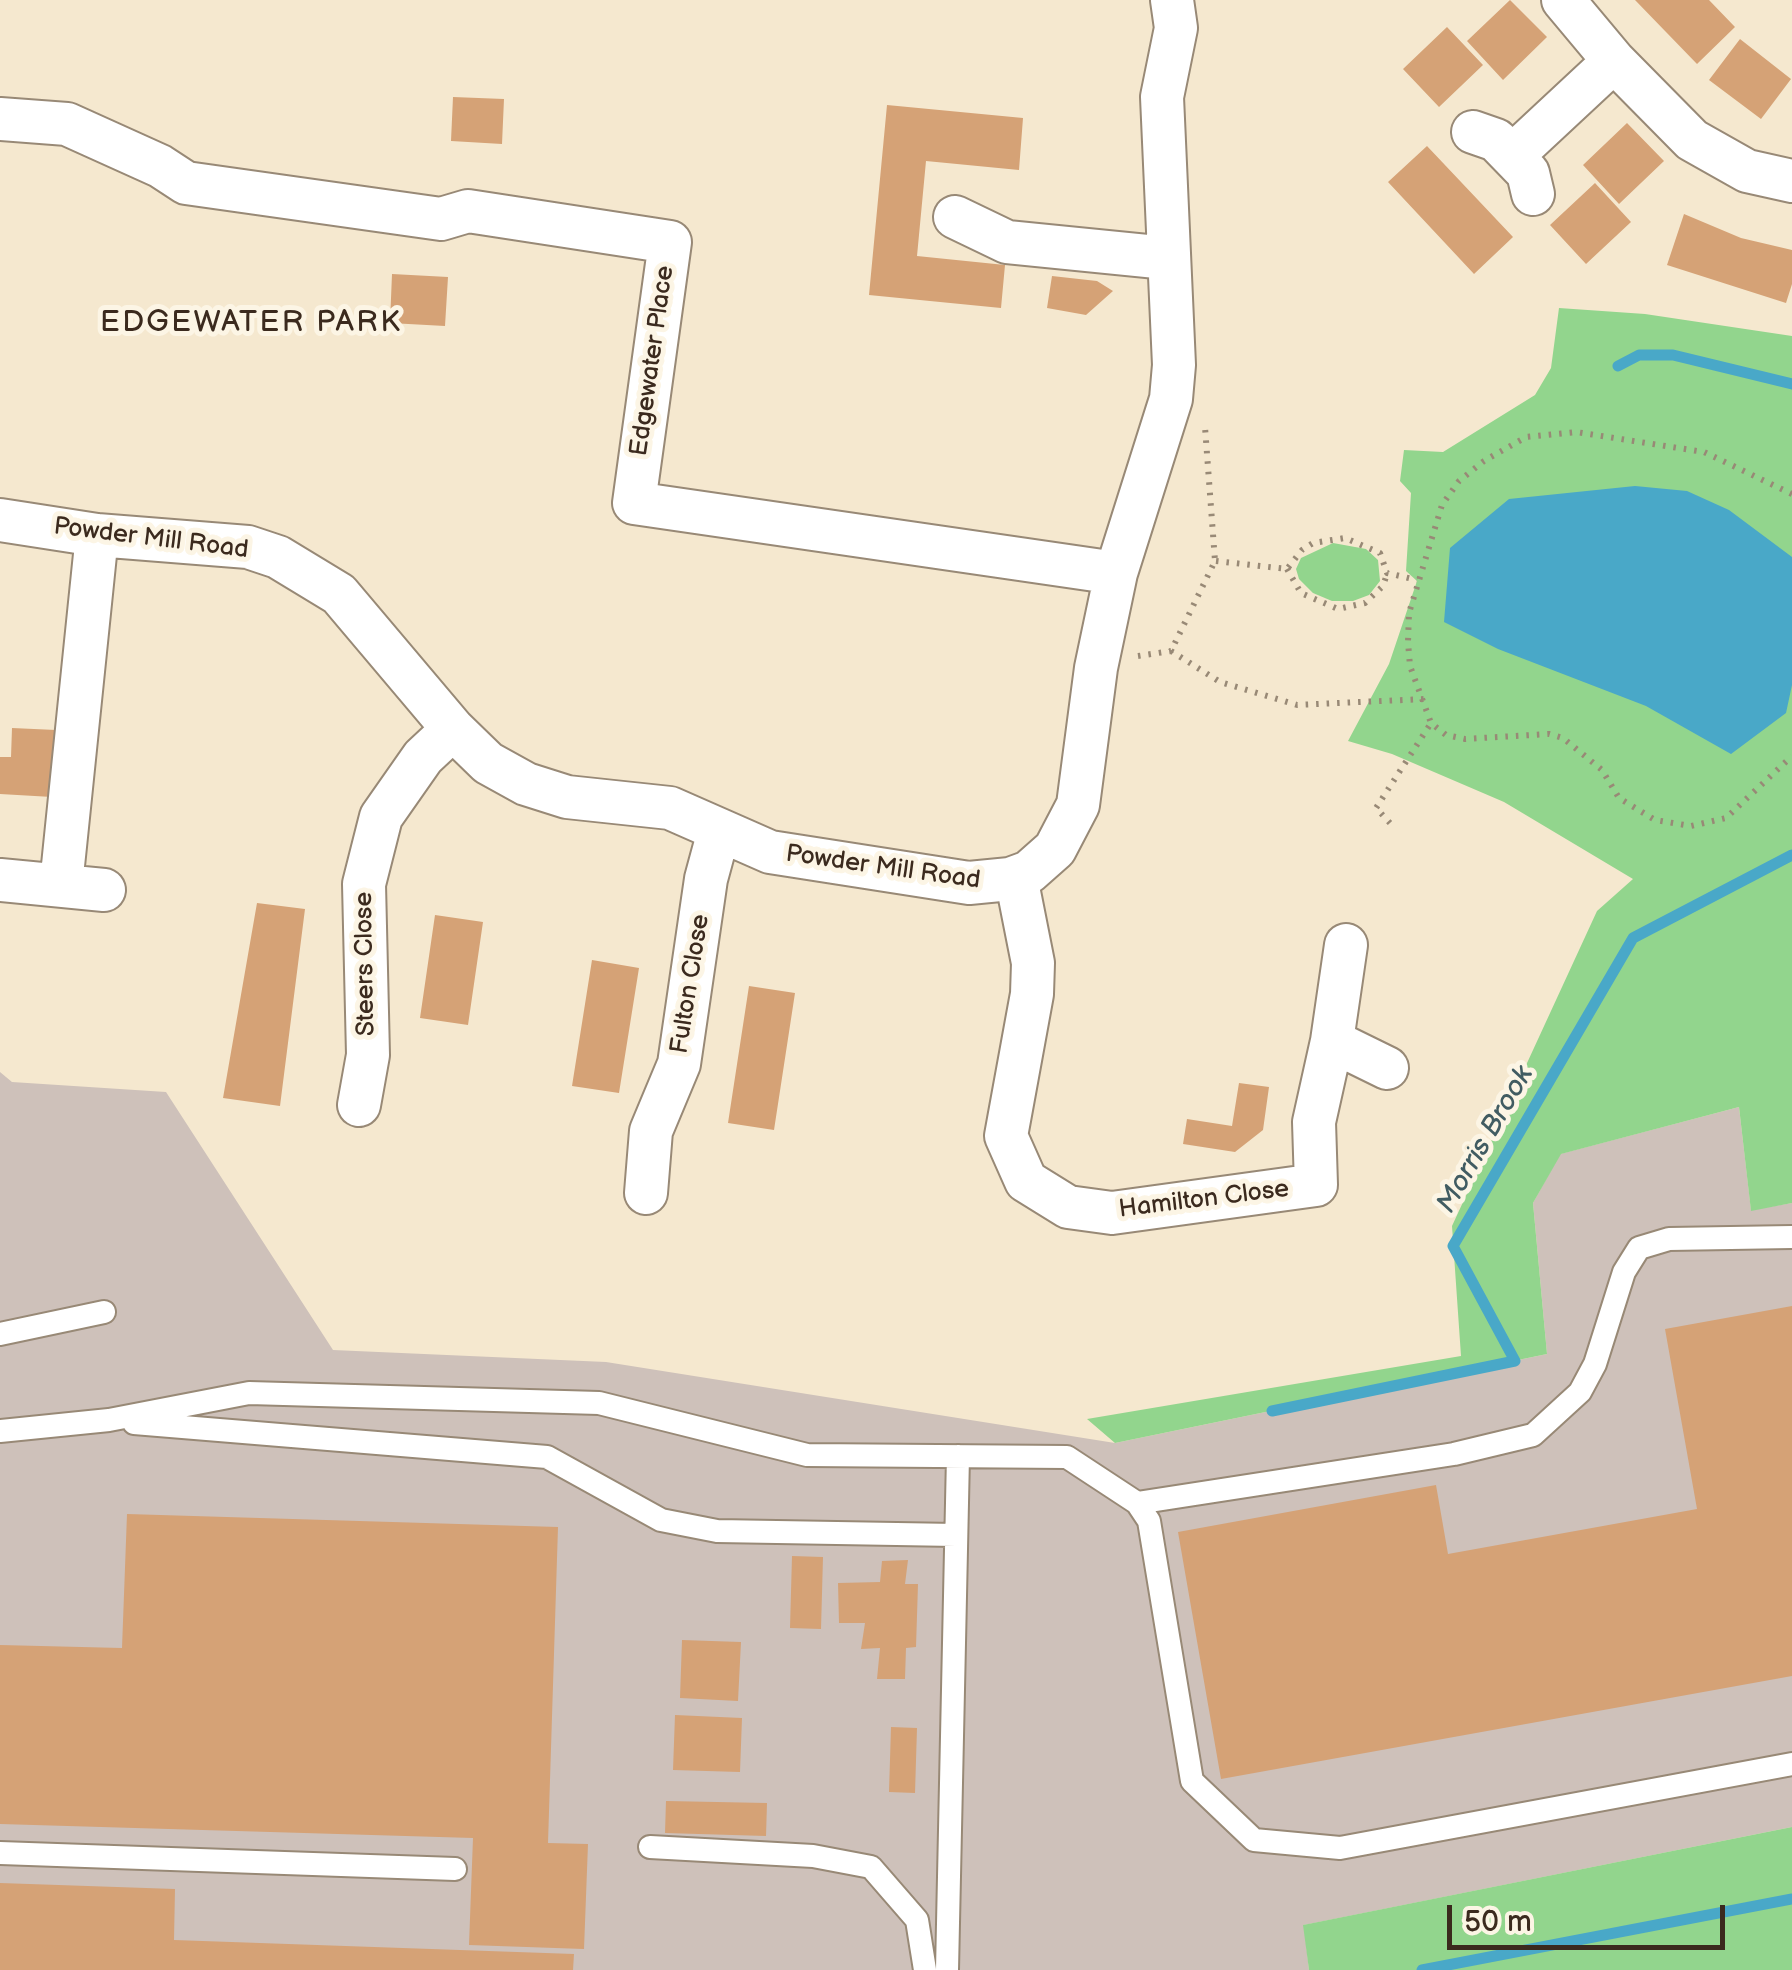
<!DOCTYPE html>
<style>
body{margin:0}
#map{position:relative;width:1792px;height:1970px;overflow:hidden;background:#f5e8cf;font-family:"Balsamiq Sans",sans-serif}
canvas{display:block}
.scale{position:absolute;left:1447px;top:1905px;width:278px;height:45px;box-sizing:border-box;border:5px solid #3b2a1e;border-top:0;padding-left:12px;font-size:30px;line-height:35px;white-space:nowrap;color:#3b2a1e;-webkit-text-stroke:8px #fcf5e5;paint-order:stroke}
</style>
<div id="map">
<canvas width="1792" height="1970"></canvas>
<div class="scale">50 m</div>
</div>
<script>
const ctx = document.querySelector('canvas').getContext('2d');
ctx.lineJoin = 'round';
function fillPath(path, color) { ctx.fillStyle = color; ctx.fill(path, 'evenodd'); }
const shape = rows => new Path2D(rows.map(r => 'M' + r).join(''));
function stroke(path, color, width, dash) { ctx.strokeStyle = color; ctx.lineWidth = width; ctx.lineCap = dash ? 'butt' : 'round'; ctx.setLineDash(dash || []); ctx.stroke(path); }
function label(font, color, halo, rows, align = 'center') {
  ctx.font = font + ' "Balsamiq Sans",sans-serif'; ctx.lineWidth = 10; ctx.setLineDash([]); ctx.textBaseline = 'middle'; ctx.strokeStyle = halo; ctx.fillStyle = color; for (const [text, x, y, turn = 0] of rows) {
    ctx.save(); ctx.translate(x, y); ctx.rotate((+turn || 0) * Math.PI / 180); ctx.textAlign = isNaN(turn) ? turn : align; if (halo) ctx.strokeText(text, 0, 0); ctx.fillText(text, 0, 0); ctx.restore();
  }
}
const industrial = shape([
 [0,1072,12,1082,166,1092,333,1350,606,1362,1115,1443,1547,1354,1533,1203,1560,1154,1739,1107,1751,1210,1792,1203,1792,1827,1304,1925,1309,1970,0,1970]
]);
const green = shape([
 [1559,308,1645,314,1792,336,1792,1203,1751,1211,1739,1107,1561,1154,1533,1203,1547,1354,1115,1443,1087,1419,1461,1356,1452,1226,1597,911,1633,879,1504,802,1392,754,1348,741,1389,664,1417,581,1406,571,1411,493,1400,481,1404,450,1443,452,1535,395,1551,368],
 [1333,543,1366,549,1378,560,1380,581,1369,595,1353,601,1332,601,1313,593,1299,579,1296,569,1301,558],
 [1792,1827,1792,1970,1309,1970,1303,1925]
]);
const water = shape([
 [1635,486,1687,491,1729,510,1792,557,1792,685,1786,713,1731,754,1646,706,1498,649,1444,622,1450,548,1509,499]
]);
const stream = shape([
 [1618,366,1639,355,1673,355,1792,384],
 [1272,1411,1515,1361,1453,1246,1633,938,1792,855],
 [1422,1970,1792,1899]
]);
const building = shape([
 [1510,0,1547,37,1503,80,1467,41],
 [1635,0,1709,0,1735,27,1697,64],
 [1447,27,1483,65,1439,107,1403,69],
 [1740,39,1791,79,1761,119,1709,80],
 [453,97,504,99,502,144,451,141],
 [887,105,1023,118,1019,170,926,161,917,256,1005,265,1001,308,869,295],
 [1627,123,1664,161,1619,204,1583,165],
 [1427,146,1513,237,1474,274,1388,182],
 [1595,183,1631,222,1586,264,1550,225],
 [1684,214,1741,238,1792,250,1792,284,1786,303,1667,265],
 [392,274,448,277,445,326,390,323],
 [1052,276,1097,281,1113,291,1086,315,1047,308],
 [12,728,56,730,52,797,0,794,0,757,11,757],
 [257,903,305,909,280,1106,223,1098],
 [435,915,483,922,468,1025,420,1018],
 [592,960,639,968,619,1093,572,1086],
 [749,986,795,993,774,1130,728,1123],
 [1239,1083,1269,1087,1263,1130,1235,1152,1183,1144,1187,1119,1232,1126],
 [1792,1306,1792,1676,1221,1779,1178,1532,1436,1485,1448,1554,1697,1509,1665,1329],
 [127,1514,558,1527,548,1843,588,1844,584,1949,469,1945,473,1838,0,1824,0,1645,122,1648],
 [792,1556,823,1557,821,1629,790,1628],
 [908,1560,905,1584,918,1584,916,1647,906,1648,905,1679,877,1679,880,1648,861,1649,865,1623,839,1623,838,1583,880,1582,882,1561],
 [682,1640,741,1642,738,1701,680,1698],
 [675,1715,742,1718,740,1772,673,1770],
 [891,1727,917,1728,915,1793,889,1792],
 [666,1801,767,1803,766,1836,665,1833],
 [0,1883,175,1889,174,1940,574,1954,573,1970,0,1970]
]);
const path = shape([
 [1792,494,1704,452,1576,432,1526,437,1484,461,1459,481,1442,505,1409,613,1408,642,1410,666,1431,723,1446,735,1465,739,1549,734,1563,738,1602,770,1619,798,1655,820,1691,826,1726,818,1792,756],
 [1216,561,1287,569,1302,550,1313,543,1345,538,1380,553,1387,573,1417,580],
 [1287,569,1301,593,1338,609,1365,603,1383,586,1387,574],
 [1171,651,1220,682,1297,705,1424,699],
 [1138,656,1171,651,1215,561,1205,427],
 [1390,823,1376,808,1431,723]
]);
const lane = shape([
 [0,1334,104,1312],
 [134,1423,547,1457,661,1520,717,1531,956,1535],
 [0,1431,109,1420,249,1393,599,1403,807,1455,1067,1457,1137,1503,1149,1521,1192,1781,1254,1840,1340,1848,1792,1764],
 [1137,1503,1454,1454,1533,1435,1580,1392,1595,1364,1624,1272,1639,1248,1669,1239,1792,1237],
 [650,1847,813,1856,871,1867,917,1920,925,1970],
 [0,1853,455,1869],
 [947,1970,958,1456]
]);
const street = shape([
 [1563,0,1614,61,1692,140,1747,171,1792,181],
 [0,119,67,124,160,166,186,183,441,219,468,211,670,242,634,503,1116,573],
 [1473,132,1496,140,1528,173,1533,194],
 [1512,156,1614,61],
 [955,217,1007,242,1167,258],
 [0,520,97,535,248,547,278,557,339,594,453,729,488,763,526,784,567,797,670,808,770,852,969,883,1010,879,1029,872,1055,849,1078,805,1096,668,1116,573,1171,399,1174,365,1162,97,1176,28,1172,0],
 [1016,877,1033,963,1032,994,1006,1136,1026,1181,1068,1207,1112,1213,1316,1185,1314,1122,1332,1041],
 [0,880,104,890],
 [61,885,97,535],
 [1346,945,1332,1041,1387,1068],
 [359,1105,368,1055,364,884,381,817,423,757,453,729],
 [646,1193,651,1131,679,1064,706,879,719,831]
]);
const streetNames = [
 ["Edgewater Place",653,361,-82],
 ["Powder Mill Road",151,539,7],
 ["Powder Mill Road",883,868,8],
 ["Steers Close",366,964,-91],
 ["Fulton Close",691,984,-81],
 ["Hamilton Close",1204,1200,-7]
];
const waterNames = [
 ["Morris Brook",1486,1140,-60]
];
const quarterNames = [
 ["EDGEWATER PARK",251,323]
];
fillPath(industrial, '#cec1ba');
fillPath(green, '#92d58d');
fillPath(water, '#49a8c8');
stroke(stream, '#49a8c8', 11);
fillPath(building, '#d5a276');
stroke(lane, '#988976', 26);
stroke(street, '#988976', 46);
stroke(path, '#988976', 6, [2.5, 8]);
stroke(lane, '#fff', 22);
stroke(street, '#fff', 42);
label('25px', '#3b2a1e', '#fcf5e5', streetNames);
label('italic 28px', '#415c62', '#fcf5e5', waterNames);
ctx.letterSpacing = '2.5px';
label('30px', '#3b2a1e', '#fcf5e5', quarterNames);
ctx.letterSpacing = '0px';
</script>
